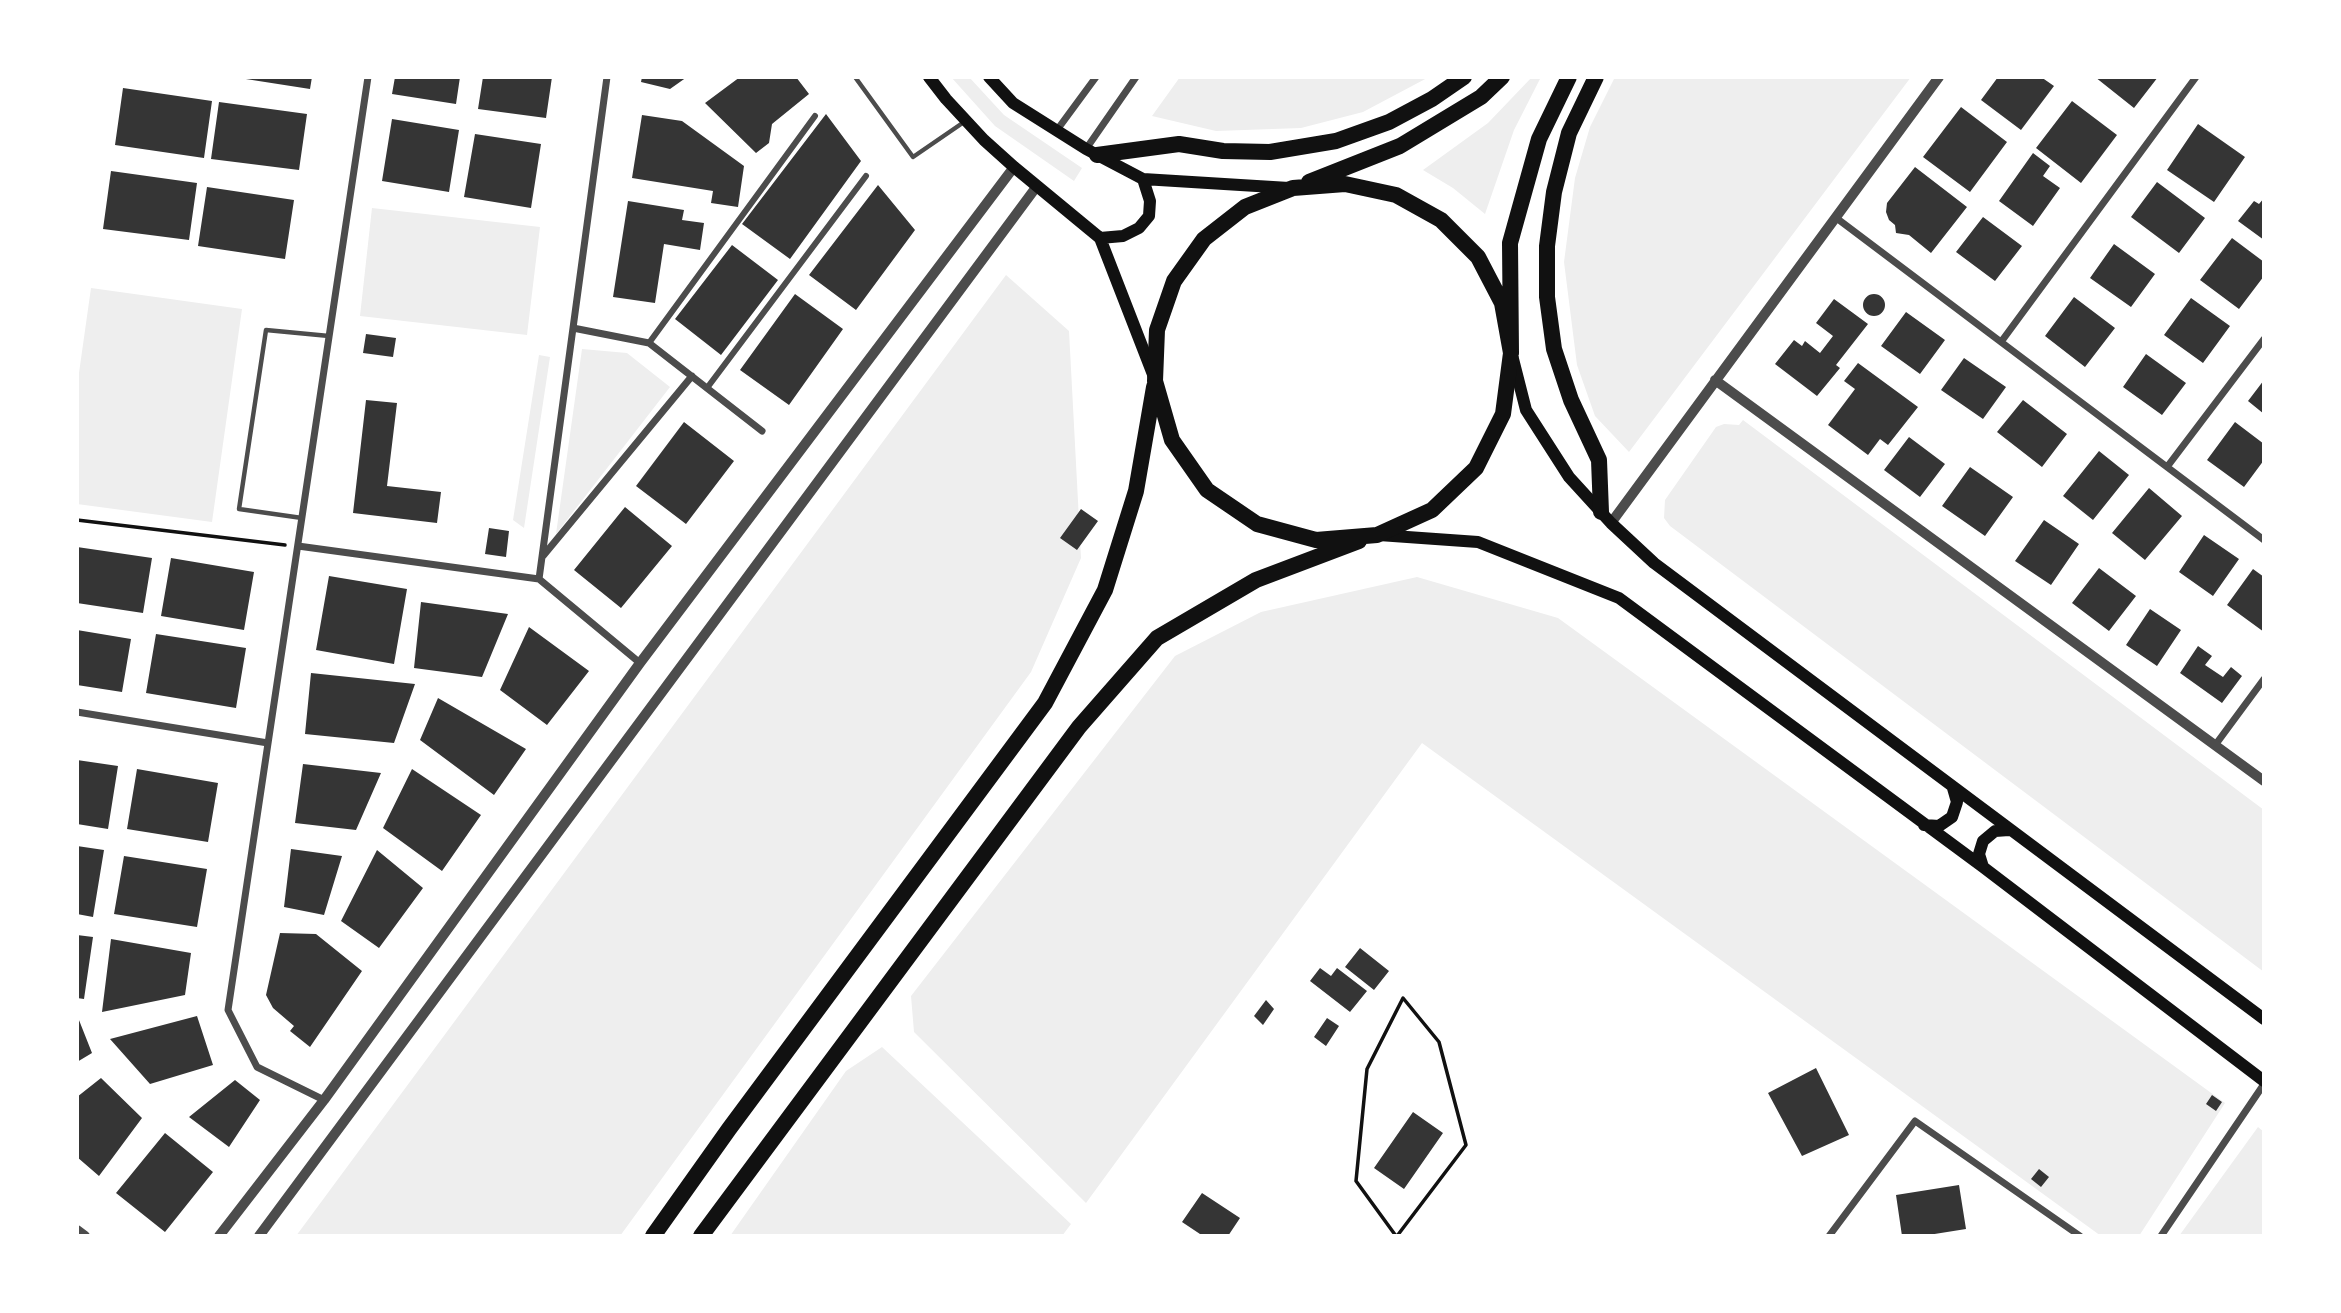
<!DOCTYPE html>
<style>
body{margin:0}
#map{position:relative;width:2341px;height:1313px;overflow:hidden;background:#fff;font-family:"Asap Condensed",sans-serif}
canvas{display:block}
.frame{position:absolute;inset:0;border:79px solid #fff;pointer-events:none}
</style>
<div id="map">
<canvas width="2341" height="1313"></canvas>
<div class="frame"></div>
</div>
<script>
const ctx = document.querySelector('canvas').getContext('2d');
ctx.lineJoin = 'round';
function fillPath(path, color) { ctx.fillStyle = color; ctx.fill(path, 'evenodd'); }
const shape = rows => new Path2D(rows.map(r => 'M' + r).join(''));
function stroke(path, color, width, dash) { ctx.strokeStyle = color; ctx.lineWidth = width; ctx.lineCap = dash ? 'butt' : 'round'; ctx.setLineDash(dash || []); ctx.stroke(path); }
const green = shape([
 [951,77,969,77,1004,115,1082,168,1074,181,995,126],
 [1180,77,1429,77,1363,112,1301,128,1216,131,1152,116],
 [1532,77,1541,77,1514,130,1485,214,1453,188,1423,170,1488,123],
 [1615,77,1911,77,1629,452,1595,416,1577,365,1564,262,1575,178,1590,127],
 [372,208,540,227,527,335,360,316],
 [1006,275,1069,331,1081,558,1031,672,620,1236,296,1236],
 [91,288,242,309,212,522,77,504,77,387],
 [582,349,627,353,670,387,556,534],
 [539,355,550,357,524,528,513,520],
 [1743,420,2264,810,2264,972,1670,526,1664,518,1665,500,1716,427,1724,424,1739,425],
 [1417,577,1558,618,2225,1103,2139,1236,2101,1236,1422,743,1086,1203,914,1032,911,996,1175,656,1261,612],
 [882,1047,1071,1224,1062,1236,730,1236,846,1071],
 [2258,1127,2264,1132,2264,1236,2179,1236]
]);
const building = shape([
 [233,77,312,77,310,89],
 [395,77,460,77,456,104,392,94],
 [483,77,552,77,546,118,478,109],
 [642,77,687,77,670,89,641,82],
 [740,77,796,77,809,94,772,124,769,143,756,153,705,103],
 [1998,77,2041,77,2054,86,2021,130,1981,100],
 [2095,77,2158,77,2134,108],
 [123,88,212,101,204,158,115,145],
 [2072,101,2117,135,2081,183,2036,148],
 [219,102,307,114,299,170,211,159],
 [1961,107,2007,142,1970,192,1923,157],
 [826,114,861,161,790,259,742,224],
 [642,115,682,121,744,166,738,207,711,203,713,191,632,178],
 [392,119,459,130,449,192,382,181],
 [2198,124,2245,157,2214,202,2167,170],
 [475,134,541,144,531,208,464,197],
 [2033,153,2050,166,2043,176,2060,188,2033,226,1999,201],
 [1915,167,1967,207,1931,253,1909,235,1896,233,1895,225,1889,220,1886,212,1887,203],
 [111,171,197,183,189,240,103,229],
 [2157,182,2205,218,2179,253,2131,217],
 [878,185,915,230,856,310,809,275],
 [207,187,294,200,285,259,198,246],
 [2264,198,2264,240,2238,221,2254,201,2259,204],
 [628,201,684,210,682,220,704,223,700,250,664,244,655,303,613,297],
 [1983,217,2022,246,1995,281,1956,252],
 [2232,238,2264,262,2264,276,2239,309,2200,280],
 [2114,244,2155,274,2131,307,2090,278],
 [732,245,778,280,721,355,675,319],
 [795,294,843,329,789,405,740,370],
 '1863 305a11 11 0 1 1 22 0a11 11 0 1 1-22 0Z',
 [2074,297,2115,328,2085,367,2045,336],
 [2191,298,2230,326,2203,363,2164,335],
 [1834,299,1868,324,1836,365,1840,368,1817,396,1775,364,1794,340,1802,346,1805,341,1820,353,1833,336,1816,323],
 [1906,312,1945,340,1920,374,1881,346],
 [366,334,396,338,393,357,363,353],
 [2146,354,2186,383,2162,415,2123,387],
 [1964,358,2006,387,1983,419,1941,390],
 [1858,363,1918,407,1888,445,1880,439,1868,455,1828,425,1855,389,1844,381],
 [2264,380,2264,414,2248,401],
 [366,400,397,403,387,486,441,492,437,523,353,513],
 [2023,400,2067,434,2042,467,1997,432],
 [684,422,734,461,686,524,636,486],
 [2235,422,2264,444,2264,460,2244,487,2207,460],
 [1909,437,1945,464,1920,497,1884,470],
 [2099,451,2129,475,2093,520,2063,496],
 [1970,467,2013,497,1985,536,1942,506],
 [2149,488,2182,516,2145,560,2112,533],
 [625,507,672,546,621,608,574,570],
 [1081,509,1098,521,1077,550,1060,538],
 [2044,520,2079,544,2051,585,2015,561],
 [489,528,509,531,506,557,485,554],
 [2204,535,2239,559,2213,596,2179,572],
 [77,547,152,558,143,613,77,603],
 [171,558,254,572,244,630,161,616],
 [2099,568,2136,596,2109,631,2072,603],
 [2253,569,2264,577,2264,632,2227,605],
 [329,576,407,589,394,664,316,650],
 [421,602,508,614,482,677,414,668],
 [2150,609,2181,630,2157,666,2126,645],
 [529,627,589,671,547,725,500,690],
 [77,630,131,639,122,692,77,685],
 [156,634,246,648,236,708,146,693],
 [2198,646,2212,656,2205,665,2223,677,2231,667,2242,676,2222,703,2180,673],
 [311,673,415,684,394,743,305,734],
 [438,698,526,749,494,795,420,740],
 [77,760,118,766,108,829,77,824],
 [303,764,381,773,356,830,295,823],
 [137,769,218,783,208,842,127,829],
 [412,769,481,815,442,871,383,828],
 [77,846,104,850,93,917,77,914],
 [291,849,342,856,324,915,284,907],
 [377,850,423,888,379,948,341,921],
 [124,856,207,869,197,927,114,914],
 [280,933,316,934,362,971,310,1047,290,1031,294,1026,273,1008,266,995],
 [77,935,93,937,84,999,77,998],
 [111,939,191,953,185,995,102,1012],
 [1360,948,1389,971,1374,990,1345,967],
 [1320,968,1331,976,1337,968,1367,991,1350,1012,1310,981],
 [1266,1000,1274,1009,1263,1025,1254,1016],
 [77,1015,92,1053,77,1062],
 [197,1016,213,1065,150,1084,110,1039],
 [1327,1018,1339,1026,1326,1046,1314,1037],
 [1816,1068,1849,1135,1802,1156,1768,1093],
 [101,1078,142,1118,99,1176,77,1157,77,1097],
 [235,1080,260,1100,229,1147,189,1117],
 [2212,1095,2222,1102,2216,1111,2206,1104],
 [1413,1112,1443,1133,1404,1189,1374,1168],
 [165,1133,213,1172,165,1232,116,1193],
 [2039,1169,2049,1177,2041,1187,2031,1179],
 [1959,1185,1966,1229,1922,1236,1902,1236,1896,1195],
 [1202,1193,1240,1218,1228,1236,1203,1236,1182,1222]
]);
const path = shape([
 [77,520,285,545],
 [1396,1236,1356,1181,1367,1069,1403,998,1439,1042,1466,1145,1397,1236]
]);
const service = shape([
 [855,77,913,157,964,122],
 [302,518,239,509,266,330,329,336]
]);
const pedestrian = shape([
 [649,343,815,116],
 [707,388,866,176]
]);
const minor = shape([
 [1057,130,1096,77],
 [1086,149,1136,77],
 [1835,217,2264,540],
 [573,328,649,343,762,431],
 [2001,342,2196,77],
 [2167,467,2264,339],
 [298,546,539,579,640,663],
 [543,556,692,376],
 [539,579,607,77],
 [77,712,268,743],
 [2216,744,2264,679],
 [324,1100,257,1067,228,1010,368,77],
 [1829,1236,1915,1121,2080,1236],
 [2161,1236,2264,1084]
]);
const tertiary = shape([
 [1715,380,2264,781],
 [1611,523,1939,77],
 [77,1230,85,1236],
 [219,1236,324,1100,640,663,1014,167],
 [259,1236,1037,186]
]);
const secondary = shape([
 [929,77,946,99,984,140,1014,167,1100,238,1154,377],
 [989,77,1013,103,1086,149,1143,179,1289,188],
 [1100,238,1123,236,1139,228,1149,216,1150,201,1143,179],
 [1513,359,1526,410,1569,477,1611,523,1654,563,2264,1019],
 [1379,535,1478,542,1619,598,1983,867,2264,1081],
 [1924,825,1939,826,1952,817,1957,802,1953,788],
 [1983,867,1979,854,1983,841,1995,831,2009,830]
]);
const trunk = shape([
 [1596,77,1569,133,1554,192,1547,246,1547,297,1554,349,1571,400,1599,460,1601,512],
 [1097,155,1179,144,1223,151,1270,152,1336,141,1389,122,1432,99,1464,77],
 [1309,182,1400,146,1481,97,1502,77],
 [1511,353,1502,303,1478,257,1441,220,1396,195,1345,184,1293,188,1245,207,1204,239,1174,281,1157,330,1155,381,1172,440,1207,490,1257,524,1316,540,1377,535,1432,510,1476,468,1503,414,1511,353,1510,243,1539,139,1569,77],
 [653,1236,729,1129,1045,703,1105,590,1136,491,1154,387],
 [701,1236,1079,727,1157,638,1256,580,1359,541]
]);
fillPath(green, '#eee');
fillPath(building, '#353535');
stroke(path, '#111', 3.5);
stroke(service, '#4c4c4c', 4.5);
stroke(pedestrian, '#4c4c4c', 6);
stroke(minor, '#4c4c4c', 7);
stroke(tertiary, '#4c4c4c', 10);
stroke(secondary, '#111', 12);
stroke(trunk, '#111', 16);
</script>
